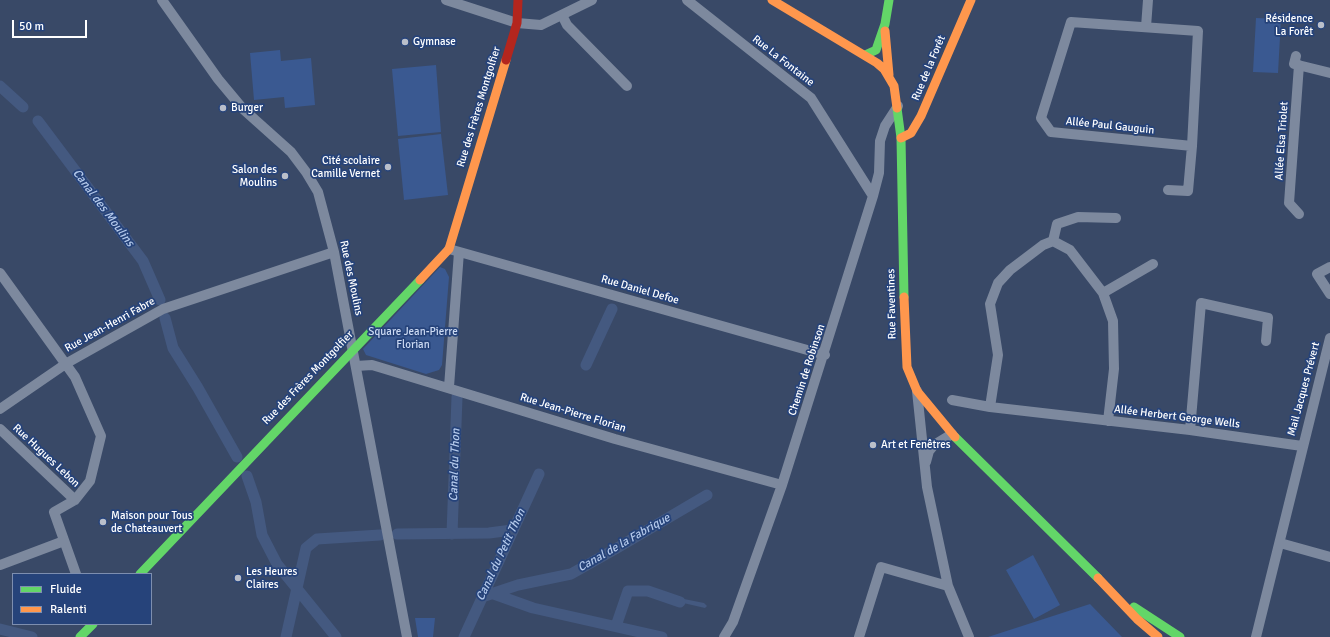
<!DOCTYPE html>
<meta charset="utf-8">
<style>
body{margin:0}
#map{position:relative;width:1330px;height:637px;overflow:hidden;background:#394967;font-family:Signika,sans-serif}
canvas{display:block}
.legend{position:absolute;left:12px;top:573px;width:140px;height:52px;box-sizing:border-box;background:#26437a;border:1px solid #7d8eaf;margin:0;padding:5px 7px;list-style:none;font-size:12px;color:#fff}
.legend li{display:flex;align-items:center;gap:8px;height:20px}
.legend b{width:20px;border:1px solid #7d8eaf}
.scale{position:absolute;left:12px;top:20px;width:75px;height:18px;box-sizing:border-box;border:2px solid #fff;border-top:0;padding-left:5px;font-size:12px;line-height:14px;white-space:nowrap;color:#fff;-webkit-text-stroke:3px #26437a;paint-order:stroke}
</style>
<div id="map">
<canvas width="1330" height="637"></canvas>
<ul class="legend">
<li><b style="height:5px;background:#63d668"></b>Fluide</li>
<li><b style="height:5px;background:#ff974d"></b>Ralenti</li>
</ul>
<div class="scale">50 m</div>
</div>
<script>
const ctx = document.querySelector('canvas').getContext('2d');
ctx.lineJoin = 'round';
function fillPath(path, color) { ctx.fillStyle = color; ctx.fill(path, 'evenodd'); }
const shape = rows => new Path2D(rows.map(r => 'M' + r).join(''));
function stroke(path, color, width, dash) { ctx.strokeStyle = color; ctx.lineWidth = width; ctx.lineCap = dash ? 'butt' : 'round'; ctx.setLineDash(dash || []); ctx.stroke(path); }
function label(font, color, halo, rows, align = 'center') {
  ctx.font = font + ' Signika,sans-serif'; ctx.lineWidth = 3.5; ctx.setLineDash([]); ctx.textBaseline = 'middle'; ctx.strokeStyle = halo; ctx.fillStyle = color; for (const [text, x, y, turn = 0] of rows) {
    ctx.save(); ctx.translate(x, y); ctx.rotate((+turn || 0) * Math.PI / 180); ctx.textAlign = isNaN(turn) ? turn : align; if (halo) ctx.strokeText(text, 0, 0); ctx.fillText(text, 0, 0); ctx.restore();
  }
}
const green = shape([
 [1256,18,1281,19,1278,73,1253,72],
 [280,50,281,61,311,58,315,105,285,108,284,97,254,100,250,53],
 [436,65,441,132,398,136,392,69],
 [441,134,448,195,404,200,398,139],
 [440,267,445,269,449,277,442,365,439,370,426,374,366,355,363,349],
 [1033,555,1060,605,1034,619,1006,570],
 [1090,604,1122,637,988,637],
 [415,618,435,618,433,637,418,637]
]);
const water = shape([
 [684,599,704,603,707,606,705,608,679,602]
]);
const canal = shape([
 [0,86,23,107],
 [38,121,143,261,160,300],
 [165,318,173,348,198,388,237,457],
 [586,365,612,309],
 [247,476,256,502,262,535,277,564,336,637],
 [397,534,489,533,512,530],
 [452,534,457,397],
 [491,593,533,608,662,637],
 [482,597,518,585,571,574,617,548,707,495],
 [616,626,628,591,648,591,680,602],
 [0,629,32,637],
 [286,637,306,548,317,539,380,535],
 [464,637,539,474]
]);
const street = shape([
 [162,0,218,79,243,109,291,152,306,172,318,192,334,252,407,637],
 [446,0,517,23,541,25,592,0],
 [687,0,811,98,873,196],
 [562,15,567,25,627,86],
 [1146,27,1148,0],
 [1296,56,1294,64,1330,73],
 [1299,65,1289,203,1299,214],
 [1168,190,1188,191,1192,146,1198,31,1071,22,1041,118,1051,132,1192,146],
 [1053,241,1057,224,1078,217,1116,218],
 [449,249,825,355],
 [1330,267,1317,274,1330,294],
 [0,273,75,377,101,436,90,481,75,500,54,512,76,574],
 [1103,293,1153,264],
 [356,366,372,365,382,368,615,439,782,485],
 [449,387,459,252],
 [917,391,927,487,948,586,969,637],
 [952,400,990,407,1190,430,1302,446],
 [990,407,998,355,990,304,998,283,1010,270,1043,245,1053,241,1070,250,1103,293,1113,321,1114,369,1108,421],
 [0,409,67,363,163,309,334,252],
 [0,429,75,500],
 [1190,430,1201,303,1268,318,1266,341],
 [926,462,929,451,934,445,952,434],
 [1280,543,1330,557],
 [0,565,64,541],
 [724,637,733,622,782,485,873,196,879,173,880,141,885,126,898,106],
 [859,637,881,567,948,586],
 [1256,637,1330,338]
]);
const fast = shape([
 [865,55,876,50,885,24,889,0],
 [897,108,901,138,904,297],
 [955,437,1098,578],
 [140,574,420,280],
 [1134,607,1180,637],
 [80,637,93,624]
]);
const slow = shape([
 [772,0,877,63,884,69,894,86,897,108],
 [885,31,889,75],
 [901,138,911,133,921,116,971,0],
 [420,280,449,249,506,60],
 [904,297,907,367,917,391,955,437],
 [1098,578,1137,619,1158,637]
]);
const jam = shape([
 [506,60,517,23,518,0]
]);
const markers = [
 [1321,25,4,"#babfca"],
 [405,42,4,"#babfca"],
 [223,108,4,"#babfca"],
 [388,167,4,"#babfca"],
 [285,176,4,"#babfca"],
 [873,445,4,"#babfca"],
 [103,522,4,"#babfca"],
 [238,578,4,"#babfca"]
];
const poiNames = [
 ["Résidence",1313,19,"right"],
 ["La Forêt",1313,32,"right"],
 ["Gymnase",413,42],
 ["Burger",231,108],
 ["Cité scolaire",380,161,"right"],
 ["Camille Vernet",380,174,"right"],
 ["Salon des",277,170,"right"],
 ["Moulins",277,183,"right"],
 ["Art et Fenêtres",881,445],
 ["Maison pour Tous",111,516],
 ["de Chateauvert",111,529],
 ["Les Heures",246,572],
 ["Claires",246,585]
];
const streetNames = [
 ["Rue La Fontaine",783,61,38],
 ["Rue de la Forêt",929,68,-67],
 ["Rue des Frères Montgolfier",479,107,-73],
 ["Allée Paul Gauguin",1110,126,6],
 ["Allée Elsa Triolet",1282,141,-86],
 ["Rue des Moulins",351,278,78],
 ["Rue Daniel Defoe",640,290,16],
 ["Rue Faventines",892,304,-91],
 ["Rue Jean-Henri Fabre",110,325,-29],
 ["Chemin de Robinson",807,370,-72],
 ["Rue des Frères Montgolfier",308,378,-46],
 ["Mail Jacques Prévert",1304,389,-75],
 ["Rue Jean-Pierre Florian",573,413,17],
 ["Allée Herbert George Wells",1177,417,7],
 ["Rue Hugues Lebon",46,456,43]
];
const parkNames = [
 ["Square Jean-Pierre",413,332],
 ["Florian",413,345]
];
const waterNames = [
 ["Canal des Moulins",103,208,53],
 ["Canal du Thon",455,465,-88],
 ["Canal de la Fabrique",624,543,-30],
 ["Canal du Petit Thon",501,555,-65]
];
fillPath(green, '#3a5991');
fillPath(water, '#445980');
stroke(canal, '#445980', 11);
stroke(street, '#7d899e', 10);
stroke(fast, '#63d668', 9);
stroke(slow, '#ff974d', 9);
stroke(jam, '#b3261e', 9);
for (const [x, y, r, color] of markers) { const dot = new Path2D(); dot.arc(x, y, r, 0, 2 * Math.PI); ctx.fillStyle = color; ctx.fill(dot); stroke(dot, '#26437a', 1.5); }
label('11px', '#fff', '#26437a', poiNames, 'left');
label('11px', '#fff', '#26437a', streetNames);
label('11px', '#ccdaf3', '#26437a', parkNames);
label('italic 12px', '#b4c9eb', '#26437a', waterNames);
</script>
